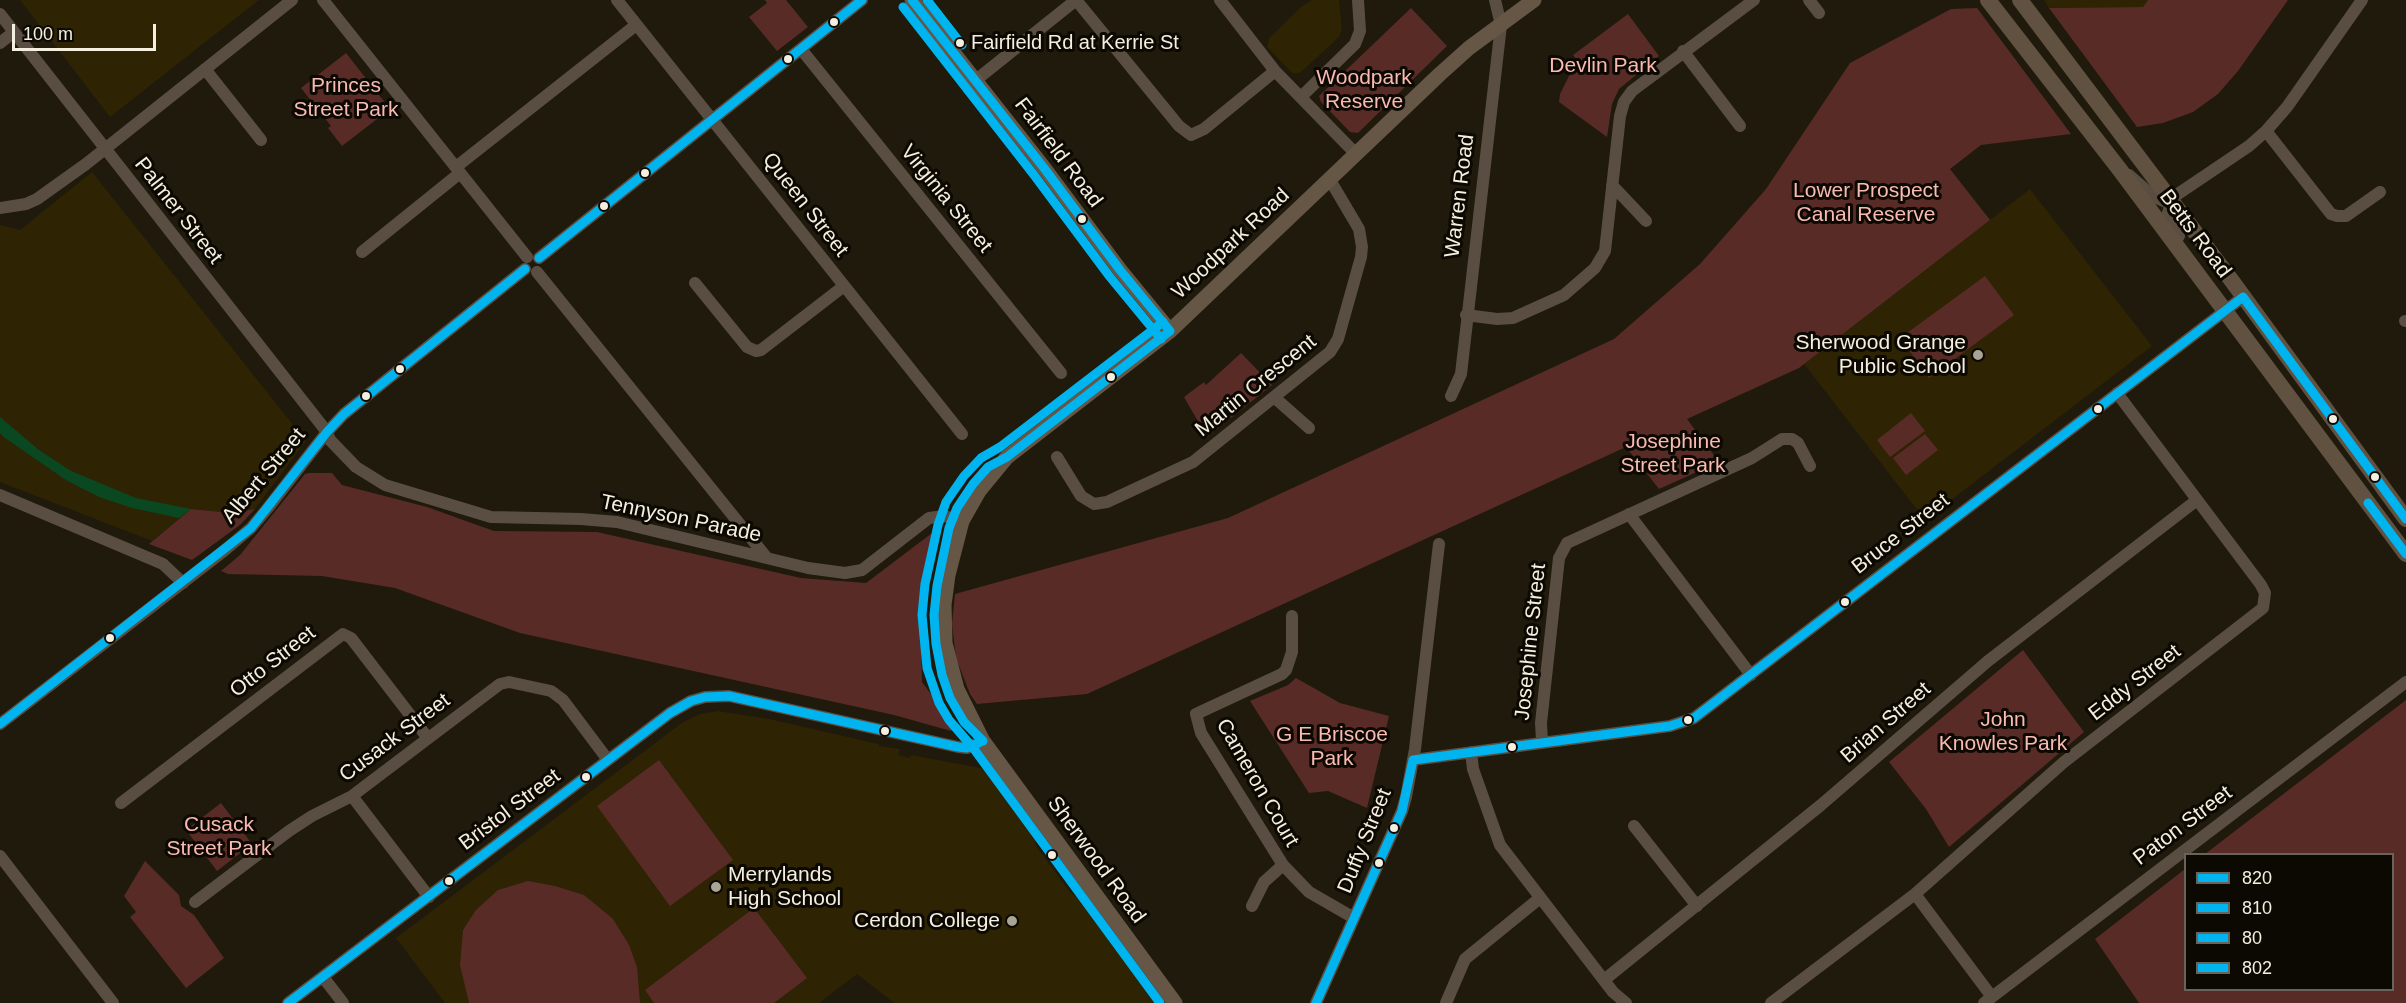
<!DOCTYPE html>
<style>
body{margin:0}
#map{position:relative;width:2406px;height:1003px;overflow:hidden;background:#1f1a0c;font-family:Helvetica,sans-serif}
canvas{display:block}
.legend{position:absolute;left:2184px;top:853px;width:210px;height:138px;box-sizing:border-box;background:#0c0802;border:2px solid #69645b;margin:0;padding:8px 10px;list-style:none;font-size:18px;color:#f5efe0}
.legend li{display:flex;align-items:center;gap:12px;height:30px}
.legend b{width:30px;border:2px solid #69645b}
.scale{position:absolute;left:12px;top:24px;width:144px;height:27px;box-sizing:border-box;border:3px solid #f5efe0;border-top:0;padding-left:8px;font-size:18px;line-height:21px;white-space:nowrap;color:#f5efe0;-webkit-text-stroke:4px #0c0802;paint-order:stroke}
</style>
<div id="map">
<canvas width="2406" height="1003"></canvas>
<ul class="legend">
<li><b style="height:8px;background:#00b5ef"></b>820</li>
<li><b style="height:8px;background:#00b5ef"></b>810</li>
<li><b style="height:8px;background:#00b5ef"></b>80</li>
<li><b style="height:8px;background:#00b5ef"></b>802</li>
</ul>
<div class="scale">100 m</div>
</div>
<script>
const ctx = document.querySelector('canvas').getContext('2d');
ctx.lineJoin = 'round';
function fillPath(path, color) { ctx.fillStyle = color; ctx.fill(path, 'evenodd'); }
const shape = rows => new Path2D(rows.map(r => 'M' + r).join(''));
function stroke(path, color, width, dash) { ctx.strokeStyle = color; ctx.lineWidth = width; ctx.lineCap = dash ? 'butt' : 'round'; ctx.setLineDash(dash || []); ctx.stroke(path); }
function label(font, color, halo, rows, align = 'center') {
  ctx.font = font + ' Helvetica,sans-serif'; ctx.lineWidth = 6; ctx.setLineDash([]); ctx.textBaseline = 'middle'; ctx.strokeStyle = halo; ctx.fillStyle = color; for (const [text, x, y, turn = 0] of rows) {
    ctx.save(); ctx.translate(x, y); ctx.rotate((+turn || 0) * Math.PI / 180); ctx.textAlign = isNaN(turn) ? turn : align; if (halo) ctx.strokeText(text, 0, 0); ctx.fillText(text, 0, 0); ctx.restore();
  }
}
const built = shape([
 [20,0,259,0,110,117],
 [1312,0,1339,0,1342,29,1339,37,1300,73,1292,73,1267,47,1269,38,1301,7],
 [2044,0,2148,0,2143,7,2049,8],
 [92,172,306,441,255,509,232,513,191,509,152,541,0,482,0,225,20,230],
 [2030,189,2152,346,1925,520,1804,364],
 [718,711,769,719,879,744,879,746,900,749,898,755,910,758,911,755,986,769,1035,837,1036,846,1070,892,1084,903,1158,1003,894,1003,857,974,819,1003,445,1003,396,938,683,722,700,714]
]);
const green = shape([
 [765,0,786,0,808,27,777,51,749,17,767,3],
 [2148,0,2288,0,2238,71,2218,94,2193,112,2163,123,2137,127,2049,8,2143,7],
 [1411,8,1447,46,1358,133,1350,132,1321,102,1319,96],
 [1977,8,2071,134,1981,145,1950,169,1990,220,1799,368,1687,419,1719,462,1659,489,1626,447,1087,694,977,704,970,694,956,658,952,624,955,594,1228,518,1614,339,1700,264,1766,189,1850,63,1951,9],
 [1628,14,1659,56,1619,89,1612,104,1607,137,1559,102,1560,94,1577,60,1573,55],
 [346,53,390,109,342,146,328,128,331,126,301,88],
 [1985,276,2014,315,1929,378,1900,338],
 [1241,353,1272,385,1207,437,1184,397,1204,382,1206,385],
 [1911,413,1925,431,1890,457,1877,440],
 [1925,434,1938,450,1906,475,1893,458],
 [309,473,332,473,342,485,427,507,494,531,597,532,801,578,866,583,940,527,920,604,922,682,955,727,951,731,894,715,520,633,395,588,322,576,228,574,221,571,240,555,305,474],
 [191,509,232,513,255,509,240,525,192,560,149,544],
 [2023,650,2084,732,1949,847,1926,809,1889,762],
 [1296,678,1340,703,1389,716,1367,808,1328,791,1309,793,1250,701,1288,685],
 [2406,700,2406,1003,2139,1003,2095,939,2185,869,2186,990,2392,990,2392,854,2205,854],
 [659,760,733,860,670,906,597,806],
 [221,803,252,844,217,871,186,830],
 [145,861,179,895,181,906,194,915,224,958,186,988,130,917,136,912,124,896],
 [528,881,555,886,584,895,613,919,629,945,637,967,640,1003,469,1003,460,965,463,930,476,910,498,890],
 [754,908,807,978,774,1003,654,1003,645,990]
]);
const water = shape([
 [0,417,39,450,71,471,136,498,191,509,179,518,132,508,99,497,66,480,5,438,0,433]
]);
const minor = shape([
 [323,0,527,257],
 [617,0,962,434],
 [1076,0,1179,126,1191,135,1204,129,1275,71],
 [1220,0,1275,71,1356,154],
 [1809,0,1819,13],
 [0,14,327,432,330,440,356,467,385,485,491,517,581,519,617,522,808,568,845,573,862,570,929,518,944,516,962,521],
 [0,43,14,32],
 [801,49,1061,373],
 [1683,51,1740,126],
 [205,69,261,140],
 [976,80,1076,0],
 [1302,96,1355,44,1360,31,1358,0],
 [2266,131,2331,214,2337,216,2346,216,2380,192],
 [456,167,636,25],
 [2129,175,2154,197,2166,202,2249,146,2266,131,2287,107,2362,0],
 [1612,185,1646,221],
 [2172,200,2167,216,2179,236],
 [0,208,26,204,37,199,86,164,292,0],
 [362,252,460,173],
 [539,258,862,0],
 [537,272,767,558],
 [695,283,747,347,756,351,761,350,844,286],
 [1466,315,1497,319,1513,318,1564,295,1595,268,1605,251,1620,116,1624,102,1632,91,1754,0],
 [2405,321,2406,321],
 [1451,396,1461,374,1501,25,1495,0],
 [1275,398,1309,428],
 [1057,457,1081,496,1094,504,1107,502,1193,462,1330,352,1338,339,1361,257,1362,247,1359,229,1330,180],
 [0,495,163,564,183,583],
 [1629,514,1751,675],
 [1292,616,1292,652,1286,670,1282,674,1196,714,1201,733,1283,865,1309,892,1354,918],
 [0,724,225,550,251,528,267,509,327,432,344,414,525,269],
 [1542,741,1541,723,1559,558,1567,543,1752,458,1782,439,1792,439,1798,443,1810,466],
 [1471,752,1473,769,1500,845,1613,992,1626,1003],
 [1413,760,1670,726,1694,718,2243,297],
 [352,796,429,897],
 [121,803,343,634,351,638,427,737],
 [1634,826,1697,906],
 [0,856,113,1003],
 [1915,894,1992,997],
 [195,902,289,831,312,816,352,796,500,684,509,682,551,691,563,700,608,760],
 [1252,906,1264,882,1283,865],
 [323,977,343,1003],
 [1604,980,1821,805,1988,661,2197,500],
 [288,1003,670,713,691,701,705,697,729,696,958,747,967,748,983,741],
 [1316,1003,1402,811,1406,797,1415,749,1439,544],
 [1446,1003,1465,959,1540,898],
 [1771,1003,1915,894,2064,762,2263,608,2265,593,2261,585,2117,393],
 [1984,1003,2406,682]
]);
const major = shape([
 [912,0,1044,168,1120,270,1170,331],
 [1175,1003,983,741,957,689,945,643,944,605,948,575,962,521,979,491,1007,457,1170,331,1440,74,1469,48,1534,0]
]);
const highway = shape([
 [1988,0,2120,170,2406,554],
 [2020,0,2232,281,2406,519]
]);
const bus1 = shape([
 [912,0,1044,168,1120,270,1170,331],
 [983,741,964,722,950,698,942,675,936,644,934,615,937,586,949,528,957,508,973,484,988,467,1007,457,1170,331],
 [288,1003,670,713,691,701,705,697,729,696,958,747,967,748,983,741]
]);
const bus2 = shape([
 [2368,503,2406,554],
 [1413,760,1670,726,1694,718,2243,297,2406,519],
 [1316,1003,1402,811,1413,760]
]);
const bus3 = shape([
 [903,7,1034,175,1110,277,1161,339],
 [1160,1003,974,749,949,720,939,703,927,668,922,615,925,584,938,525,946,502,964,476,981,458,1000,447,1163,322]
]);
const bus4 = shape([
 [539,258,862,0],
 [0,724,251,528,327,432,344,414,525,269]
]);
const bus5 = shape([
 [927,0,962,45]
]);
const markers = [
 [834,22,5,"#f5efe0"],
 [960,43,5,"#f5efe0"],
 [788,59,5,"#f5efe0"],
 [645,173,5,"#f5efe0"],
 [604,206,5,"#f5efe0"],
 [1082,219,5,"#f5efe0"],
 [1978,355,6,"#aaa496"],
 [400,369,5,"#f5efe0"],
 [1111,377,5,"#f5efe0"],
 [366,396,5,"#f5efe0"],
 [2098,409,5,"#f5efe0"],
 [2333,419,5,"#f5efe0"],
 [2375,477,5,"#f5efe0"],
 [1845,602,5,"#f5efe0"],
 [110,638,5,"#f5efe0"],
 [1688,720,5,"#f5efe0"],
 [885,731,5,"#f5efe0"],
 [1512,747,5,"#f5efe0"],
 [586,777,5,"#f5efe0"],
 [1394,828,5,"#f5efe0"],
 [1052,855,5,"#f5efe0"],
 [1379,863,5,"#f5efe0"],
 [449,881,5,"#f5efe0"],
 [716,887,6,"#aaa496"],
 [1012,921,6,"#aaa496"]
];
const busNames = [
 ["Fairfield Rd at Kerrie St",971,43]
];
const parkNames = [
 ["Devlin Park",1603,66],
 ["Woodpark",1364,78],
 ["Reserve",1364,102],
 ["Princes",346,86],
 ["Street Park",346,110],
 ["Lower Prospect",1866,191],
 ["Canal Reserve",1866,215],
 ["Josephine",1673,442],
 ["Street Park",1673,466],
 ["John",2003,720],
 ["Knowles Park",2003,744],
 ["G E Briscoe",1332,735],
 ["Park",1332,759],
 ["Cusack",219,825],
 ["Street Park",219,849]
];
const streetNames = [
 ["Fairfield Road",1058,153,53],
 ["Warren Road",1460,196,-83],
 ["Virginia Street",946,199,51],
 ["Queen Street",805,205,52],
 ["Palmer Street",178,211,52],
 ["Betts Road",2195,234,53],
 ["Woodpark Road",1231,244,-43],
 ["Martin Crescent",1256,386,-39],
 ["Albert Street",264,476,-50],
 ["Tennyson Parade",681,519,12],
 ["Bruce Street",1901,534,-38],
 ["Josephine Street",1531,642,-84],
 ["Otto Street",273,662,-38],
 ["Eddy Street",2135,683,-38],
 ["Brian Street",1886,723,-41],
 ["Cusack Street",395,738,-37],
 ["Cameron Court",1257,783,60],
 ["Bristol Street",510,810,-37],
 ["Paton Street",2183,826,-37],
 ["Duffy Street",1365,841,-68],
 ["Sherwood Road",1096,860,54]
];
const poiNames = [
 ["Sherwood Grange",1966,343],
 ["Public School",1966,367],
 ["Merrylands",728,875,"left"],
 ["High School",728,899,"left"],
 ["Cerdon College",1000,921]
];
fillPath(built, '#2e2302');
fillPath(green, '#582b26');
fillPath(water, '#0a4822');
stroke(minor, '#5a4e42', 12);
stroke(major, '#655645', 15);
stroke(highway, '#605140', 16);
stroke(bus1, '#00b5ef', 9);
stroke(bus2, '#00b5ef', 9);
stroke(bus3, '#00b5ef', 9);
stroke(bus4, '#00b5ef', 9);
stroke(bus5, '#00b5ef', 9);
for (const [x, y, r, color] of markers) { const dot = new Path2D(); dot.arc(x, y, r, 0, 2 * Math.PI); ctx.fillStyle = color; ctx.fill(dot); stroke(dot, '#0c0802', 2); }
label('20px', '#f5efe0', '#0c0802', busNames, 'left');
label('21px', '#f9bab2', '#0c0802', parkNames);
label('21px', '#f5efe0', '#0c0802', streetNames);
label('21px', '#f5efe0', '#0c0802', poiNames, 'right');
</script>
